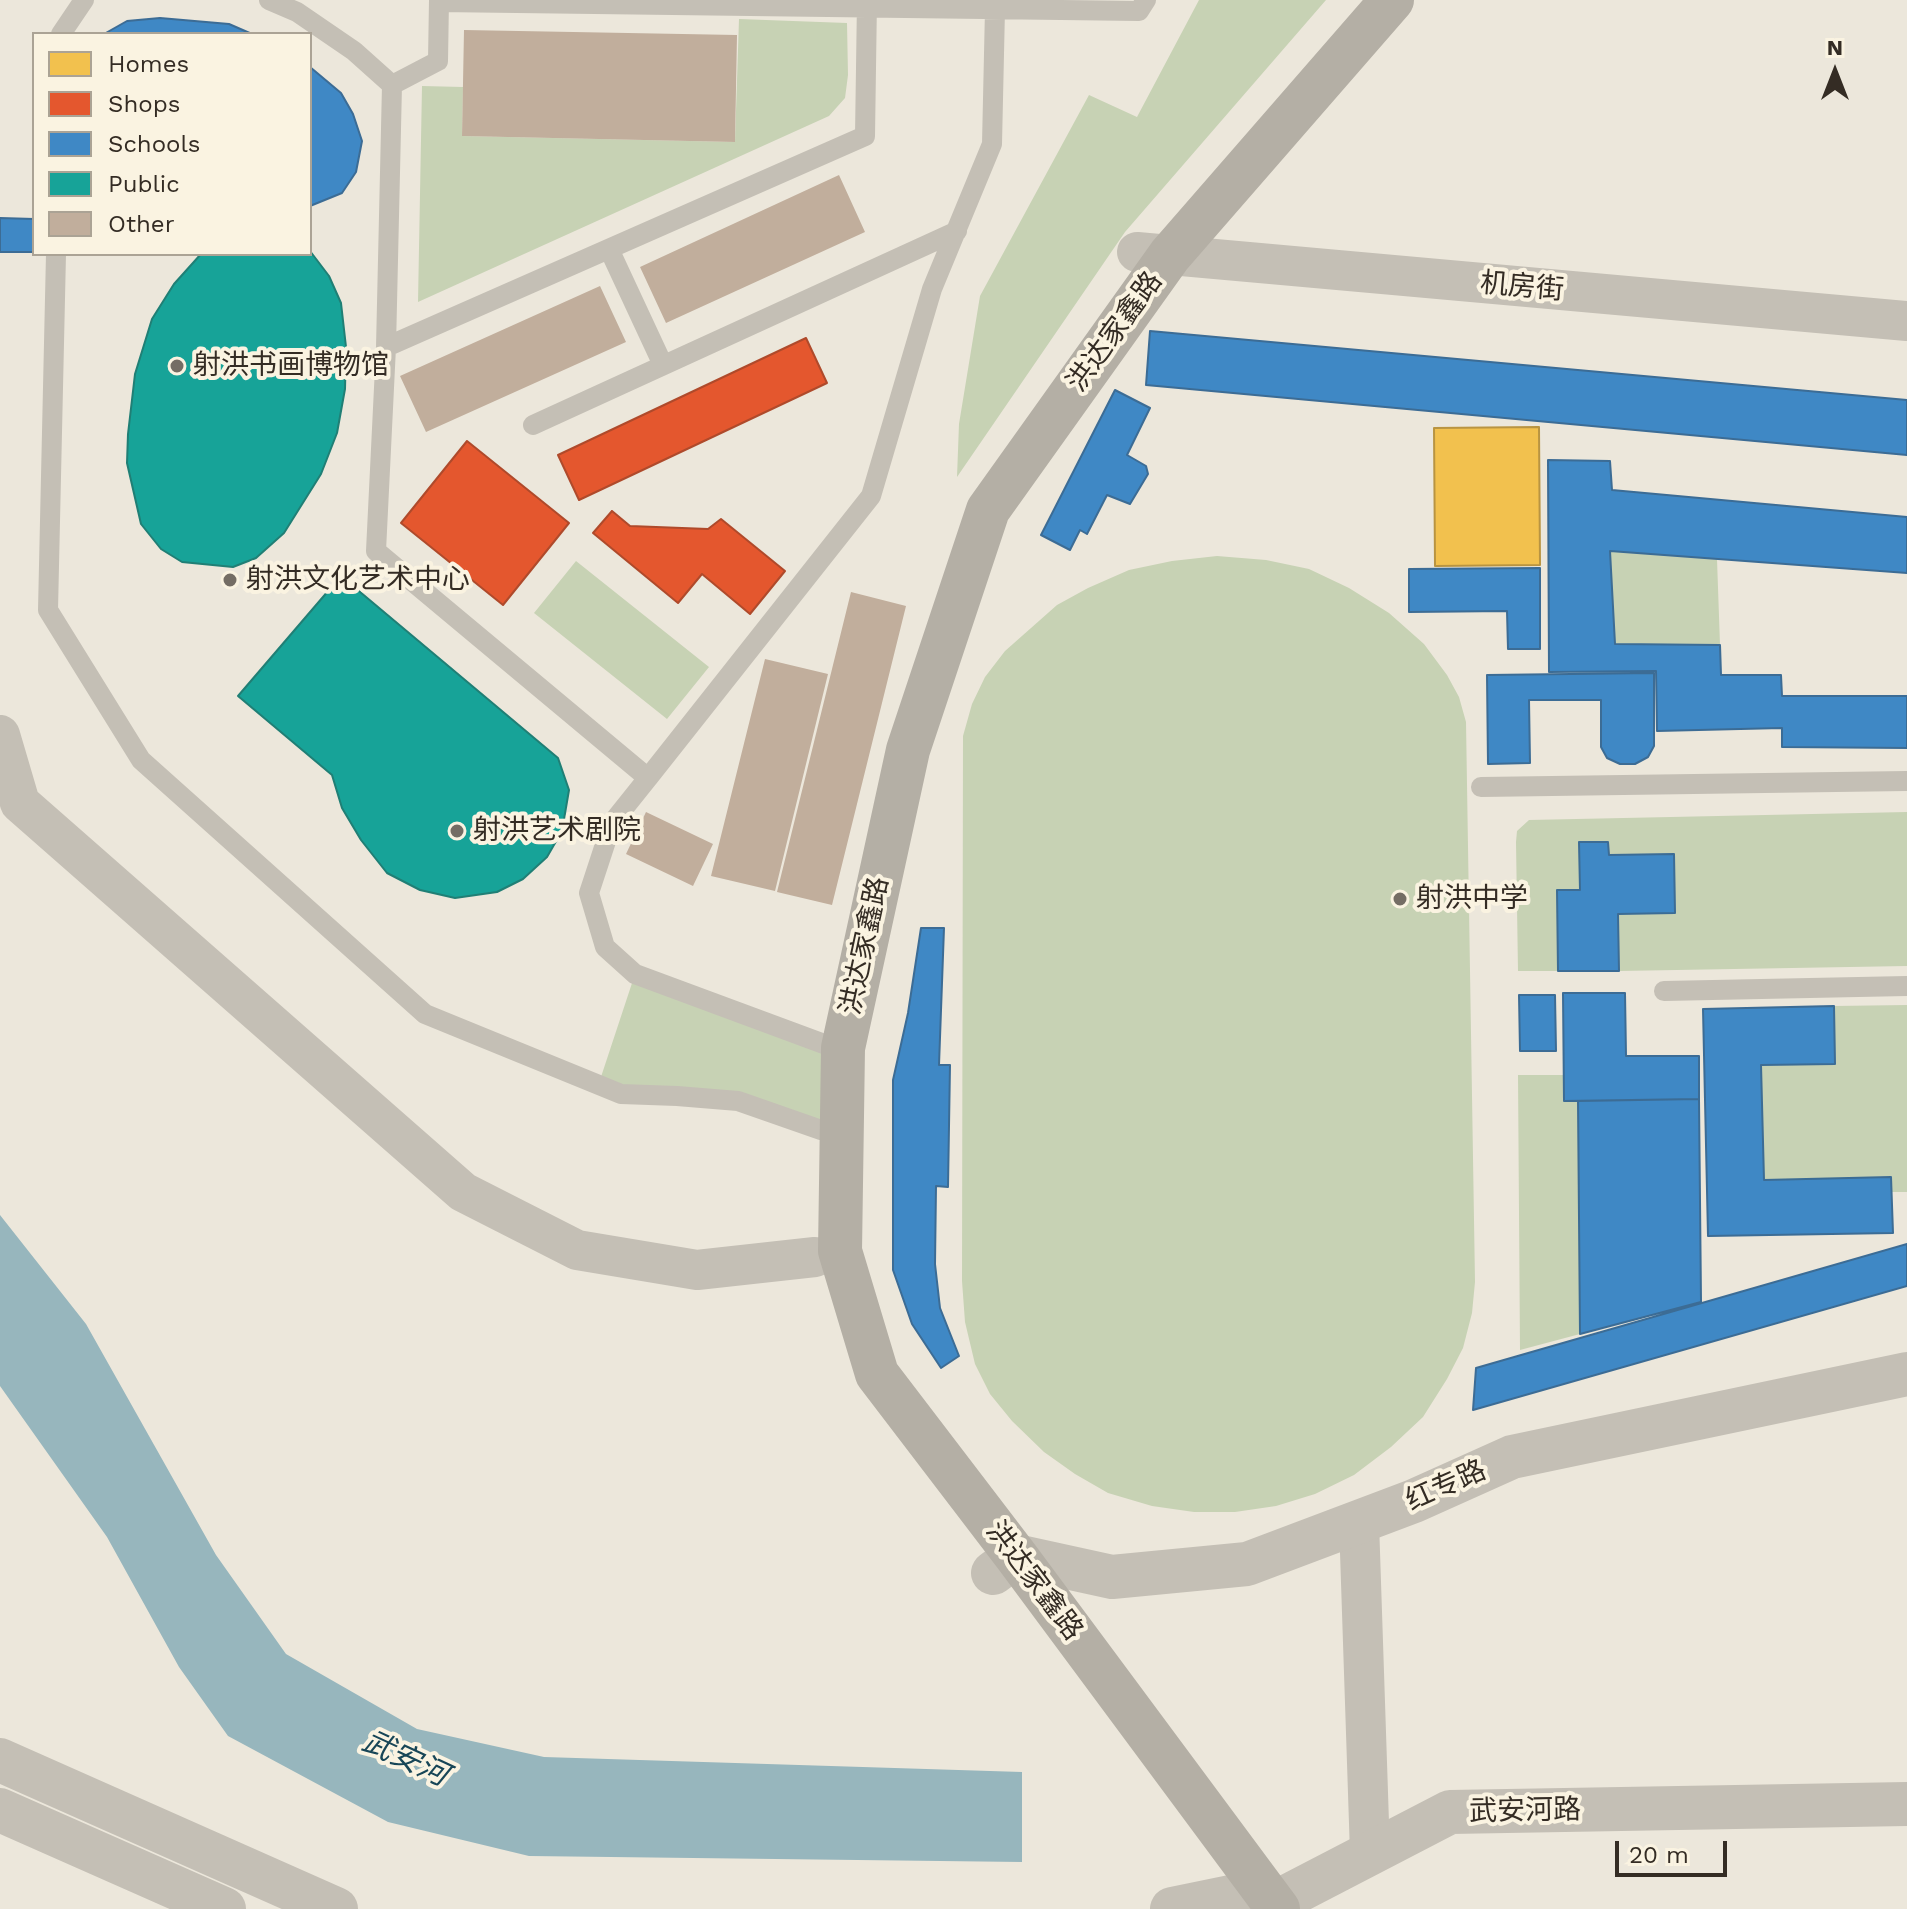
<!DOCTYPE html>
<meta charset="utf-8">
<style>
body{margin:0}
#map{position:relative;width:1907px;height:1909px;overflow:hidden;background:#ece7db;font-family:"Work Sans",sans-serif}
canvas{display:block}
.legend{position:absolute;left:32px;top:32px;width:280px;height:224px;box-sizing:border-box;background:#faf3e1;border:2px solid #aba395;margin:0;padding:10px 14px;list-style:none;font-size:24px;color:#342c24}
.legend li{display:flex;align-items:center;gap:16px;height:40px}
.legend b{width:40px;border:2px solid #aba395}
.north{position:absolute;left:1795px;top:32px;width:80px;height:80px;-webkit-text-stroke:6px #faf3e1;paint-order:stroke;rotate:0deg;font-size:22px;font-weight:700;line-height:32px;text-align:center;color:#342c24}
.north::after{content:'';display:block;margin:auto;width:28px;height:36px;background:#342c24;clip-path:polygon(50% 0,100% 100%,50% 72%,0 100%)}
.scale{position:absolute;left:1615px;top:1841px;width:112px;height:36px;box-sizing:border-box;border:4px solid #342c24;border-top:0;padding-left:10px;font-size:24px;line-height:28px;white-space:nowrap;color:#342c24;-webkit-text-stroke:6px #faf3e1;paint-order:stroke}
</style>
<div id="map">
<canvas width="1907" height="1909"></canvas>
<ul class="legend">
<li><b style="height:22px;background:#f2c14e"></b>Homes</li>
<li><b style="height:22px;background:#e4572e"></b>Shops</li>
<li><b style="height:22px;background:#3f88c5"></b>Schools</li>
<li><b style="height:22px;background:#17a398"></b>Public</li>
<li><b style="height:22px;background:#c1ae9c"></b>Other</li>
</ul>
<div class="north">N</div>
<div class="scale">20 m</div>
</div>
<script>
const ctx = document.querySelector('canvas').getContext('2d');
ctx.lineJoin = 'round';
function fillPath(path, color) { ctx.fillStyle = color; ctx.fill(path, 'evenodd'); }
const shape = rows => new Path2D(rows.map(r => 'M' + r).join(''));
function stroke(path, color, width, dash) { ctx.strokeStyle = color; ctx.lineWidth = width; ctx.lineCap = dash ? 'butt' : 'round'; ctx.setLineDash(dash || []); ctx.stroke(path); }
function label(font, color, halo, rows, align = 'center') {
  ctx.font = font + ' "Work Sans","Noto Sans SC",sans-serif'; ctx.lineWidth = 8; ctx.setLineDash([]); ctx.textBaseline = 'middle'; ctx.strokeStyle = halo; ctx.fillStyle = color; for (const [text, x, y, turn = 0] of rows) {
    ctx.save(); ctx.translate(x, y); ctx.rotate((+turn || 0) * Math.PI / 180); ctx.textAlign = isNaN(turn) ? turn : align; if (halo) ctx.strokeText(text, 0, 0); ctx.fillText(text, 0, 0); ctx.restore();
  }
}
const green = shape([
 [1199,0,1326,0,1125,232,957,477,959,424,980,296,1089,95,1137,117],
 [739,19,847,23,848,75,845,98,829,116,418,302,422,86,463,87,462,136,735,142],
 [1610,551,1717,559,1720,645,1615,644],
 [1217,556,1266,560,1309,569,1349,588,1389,613,1424,644,1447,675,1459,697,1466,722,1475,1282,1472,1313,1463,1348,1447,1379,1423,1417,1391,1447,1354,1475,1315,1494,1276,1506,1235,1512,1194,1512,1152,1506,1108,1493,1075,1474,1044,1452,1012,1421,990,1394,975,1364,965,1322,962,1281,963,736,972,704,985,677,1005,651,1057,605,1088,588,1129,570,1172,561],
 [576,561,709,667,667,719,534,613],
 [1907,812,1907,966,1619,971,1618,914,1675,913,1674,855,1609,855,1608,842,1579,842,1580,890,1557,891,1558,971,1518,971,1516,842,1517,831,1529,820],
 [635,974,824,1044,821,1130,738,1101,598,1086],
 [1907,1005,1907,1192,1892,1192,1891,1177,1764,1180,1761,1065,1835,1064,1834,1006],
 [1518,1075,1564,1075,1564,1100,1578,1101,1580,1334,1520,1350]
]);
const water = shape([
 [0,1215,86,1324,216,1555,286,1654,417,1729,544,1757,1022,1772,1022,1862,529,1856,388,1822,228,1736,179,1667,107,1537,0,1386]
]);
const homes = shape([
 [1539,427,1540,565,1435,566,1434,428,1539,427]
]);
const shops = shape([
 [806,338,827,383,579,500,558,455,806,338],
 [467,441,569,523,503,605,401,523,467,441],
 [612,511,630,526,708,529,721,519,785,571,750,614,702,574,678,603,593,533,612,511]
]);
const schools = shape([
 [160,18,229,24,252,34,104,34,127,21,160,18],
 [310,67,341,93,353,114,362,141,356,172,342,193,310,206,310,67],
 [0,218,34,219,34,252,0,252,0,218],
 [1150,331,1907,400,1907,455,1146,385,1150,331],
 [1115,390,1150,408,1127,455,1146,466,1148,474,1130,504,1107,495,1087,534,1080,530,1070,550,1041,535,1115,390],
 [1548,460,1610,461,1612,490,1907,517,1907,573,1610,551,1615,644,1720,645,1721,675,1781,675,1782,696,1907,696,1907,748,1782,747,1782,728,1657,731,1656,671,1549,672,1548,460],
 [1540,568,1540,649,1508,649,1507,611,1409,612,1409,569,1540,568],
 [1654,673,1654,746,1648,757,1635,764,1620,764,1607,758,1601,747,1601,700,1529,700,1530,763,1488,764,1487,675,1654,673],
 [1579,842,1608,842,1609,855,1674,854,1675,913,1618,914,1619,971,1558,971,1557,890,1580,890,1579,842],
 [921,928,944,928,939,1065,950,1065,948,1187,936,1186,935,1264,940,1308,959,1356,941,1368,912,1324,893,1270,893,1080,908,1013,921,928],
 [1563,993,1625,993,1626,1056,1699,1056,1699,1099,1564,1101,1563,993],
 [1519,995,1555,995,1556,1051,1520,1051,1519,995],
 [1834,1006,1835,1064,1761,1065,1764,1180,1891,1177,1893,1233,1708,1236,1703,1009,1834,1006],
 [1699,1099,1701,1302,1580,1334,1578,1101,1699,1099],
 [1907,1244,1907,1286,1473,1410,1476,1368,1907,1244]
]);
const public = shape([
 [310,251,329,276,341,303,346,347,345,389,337,433,321,474,284,533,256,558,233,567,182,562,161,549,141,524,127,463,128,434,135,374,152,319,174,284,201,254,310,254,310,251],
 [341,576,558,758,569,790,562,831,547,857,523,879,497,892,455,898,420,890,387,873,361,840,342,808,332,775,238,696,341,576]
]);
const building = shape([
 [464,30,737,35,735,142,462,136],
 [839,175,865,232,666,323,640,267],
 [600,286,626,342,426,432,400,376],
 [851,592,906,606,832,905,777,892],
 [765,659,828,674,775,891,711,876],
 [646,812,713,844,693,886,626,854]
]);
const service = shape([
 [269,0,297,12,354,51,392,85,386,347,376,551,648,778,612,823,589,893,605,947,635,974,824,1044],
 [439,2,1139,11,1146,0],
 [61,34,84,0],
 [392,85,438,61,439,0],
 [609,249,663,365],
 [56,254,48,610,141,760,425,1014,621,1094,677,1096,738,1101,821,1130],
 [386,347,865,136,867,0],
 [533,425,957,231],
 [648,778,871,496,932,289,992,144,995,9],
 [1481,787,1907,781],
 [1664,991,1907,986]
]);
const minor = shape([
 [1137,252,1907,321],
 [0,735,20,803,463,1192,577,1250,697,1270,815,1257],
 [1359,1522,1370,1853]
]);
const tertiary = shape([
 [993,1573,1016,1556,1112,1577,1247,1564,1414,1501,1512,1457,1907,1374],
 [0,1760,336,1909],
 [0,1810,224,1909],
 [1172,1909,1245,1894],
 [1263,1909,1450,1812,1907,1804]
]);
const secondary = shape([
 [1278,1909,1016,1556,877,1374,840,1251,843,1048,908,750,988,510,1170,255,1392,0]
]);
const markers = [
 [177,366,8,"#746d64"],
 [230,580,8,"#746d64"],
 [457,831,8,"#746d64"],
 [1400,899,8,"#746d64"]
];
const streetNames = [
 ["机房街",1522,287,5],
 ["洪达家鑫路",1115,332,-54],
 ["洪达家鑫路",865,946,-78],
 ["红专路",1446,1486,-24],
 ["洪达家鑫路",1034,1581,53],
 ["武安河路",1525,1811,-1]
];
const poiNames = [
 ["射洪书画博物馆",193,366],
 ["射洪文化艺术中心",246,580],
 ["射洪艺术剧院",473,831],
 ["射洪中学",1416,899]
];
const waterNames = [
 ["武安河",405,1759,25]
];
fillPath(green, '#c7d2b4');
fillPath(water, '#97b6bd');
fillPath(homes, '#f2c14e');
stroke(homes, '#b99441', 2);
fillPath(shops, '#e4572e');
stroke(shops, '#af4a2b', 2);
fillPath(schools, '#3f88c5');
stroke(schools, '#3c6c95', 2);
fillPath(public, '#17a398');
stroke(public, '#207f75', 2);
fillPath(building, '#c1ae9c');
stroke(service, '#c4bfb5', 20);
stroke(minor, '#c4bfb5', 40);
stroke(tertiary, '#c4bfb5', 44);
stroke(secondary, '#b4afa5', 44);
for (const [x, y, r, color] of markers) { const dot = new Path2D(); dot.arc(x, y, r, 0, 2 * Math.PI); ctx.fillStyle = color; ctx.fill(dot); stroke(dot, '#faf3e1', 3); }
label('28px', '#342c24', '#faf3e1', streetNames);
label('28px', '#342c24', '#faf3e1', poiNames, 'left');
label('italic 30px', '#184657', '#faf3e1', waterNames);
</script>
